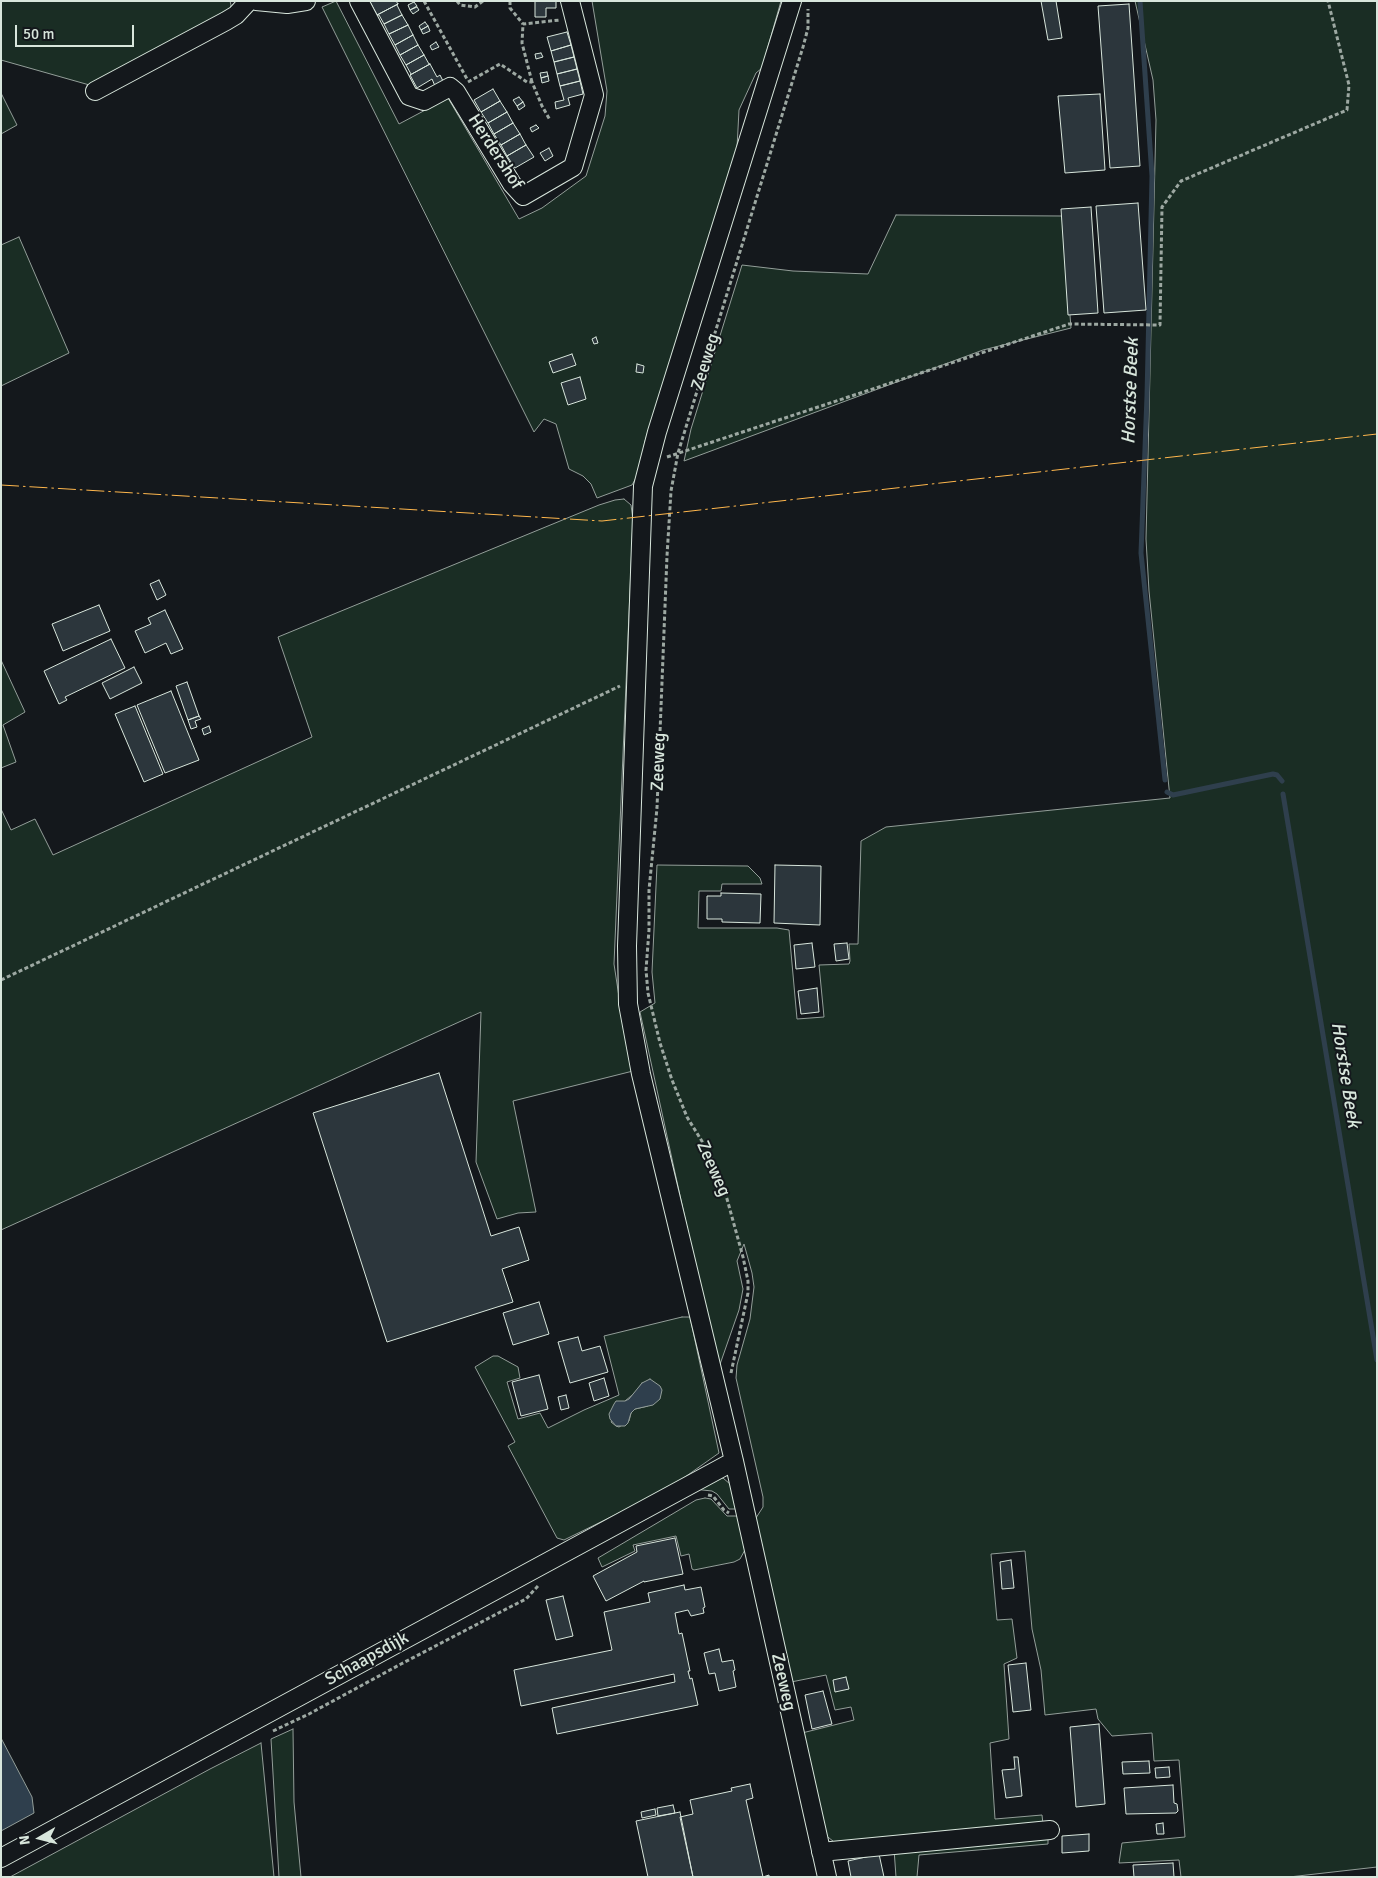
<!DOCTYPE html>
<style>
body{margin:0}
#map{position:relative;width:1378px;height:1878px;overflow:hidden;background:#14181c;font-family:Signika,sans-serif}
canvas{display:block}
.frame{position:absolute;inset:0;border:2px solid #d8e6dc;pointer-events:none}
.north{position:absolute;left:15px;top:1813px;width:50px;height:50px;-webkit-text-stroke:4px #14181c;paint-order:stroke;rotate:262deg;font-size:14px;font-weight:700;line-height:20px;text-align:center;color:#d8e6dc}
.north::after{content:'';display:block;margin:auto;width:18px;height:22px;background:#d8e6dc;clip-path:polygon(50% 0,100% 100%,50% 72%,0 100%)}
.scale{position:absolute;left:15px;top:25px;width:119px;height:22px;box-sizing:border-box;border:2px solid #d8e6dc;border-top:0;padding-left:6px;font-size:15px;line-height:18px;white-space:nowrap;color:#d8e6dc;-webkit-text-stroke:4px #14181c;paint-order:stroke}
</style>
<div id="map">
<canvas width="1378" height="1878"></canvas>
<div class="frame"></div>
<div class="north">N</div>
<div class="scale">50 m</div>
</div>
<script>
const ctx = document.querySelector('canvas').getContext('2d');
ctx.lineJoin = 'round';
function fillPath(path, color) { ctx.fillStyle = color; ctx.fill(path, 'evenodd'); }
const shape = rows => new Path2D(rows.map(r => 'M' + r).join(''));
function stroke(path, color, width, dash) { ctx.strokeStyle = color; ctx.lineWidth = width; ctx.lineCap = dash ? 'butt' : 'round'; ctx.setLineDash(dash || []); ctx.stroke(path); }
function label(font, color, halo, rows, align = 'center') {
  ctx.font = font + ' Signika,sans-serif'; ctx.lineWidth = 4; ctx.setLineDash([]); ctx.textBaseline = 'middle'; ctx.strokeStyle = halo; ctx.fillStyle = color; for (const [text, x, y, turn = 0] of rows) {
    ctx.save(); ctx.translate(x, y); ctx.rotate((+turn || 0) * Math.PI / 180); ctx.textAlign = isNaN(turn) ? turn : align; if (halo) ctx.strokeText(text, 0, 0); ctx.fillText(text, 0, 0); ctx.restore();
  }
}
const green = shape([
 [1,1,230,1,231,5,230,10,93,86,1,60,1,1],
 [336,1,399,124,448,98,519,219,542,208,586,176,605,116,607,91,592,1,781,1,762,68,756,73,739,110,737,148,645,441,640,471,632,485,597,498,591,484,583,476,569,469,556,424,544,419,534,432,322,7,336,1],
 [1135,1,1377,1,1377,1867,1289,1877,1181,1877,1179,1860,1119,1863,1122,1843,1185,1837,1179,1760,1154,1761,1152,1733,1112,1736,1098,1719,1096,1709,1045,1715,1041,1670,1032,1629,1025,1551,991,1554,997,1620,1012,1619,1017,1658,1004,1664,1009,1739,990,1743,995,1819,1042,1815,1043,1824,838,1845,824,1834,802,1733,854,1720,851,1707,835,1710,826,1675,791,1682,754,1521,763,1507,763,1497,736,1378,737,1365,750,1319,754,1287,752,1273,744,1244,737,1261,743,1289,739,1310,718,1370,640,1012,655,1003,652,972,657,865,748,866,760,878,762,884,722,884,721,891,699,891,698,928,777,928,789,930,797,1019,824,1017,819,965,849,964,850,961,849,944,858,944,861,841,886,827,1170,798,1149,591,1146,539,1156,120,1153,80,1135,1],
 [1,93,17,125,1,134,1,93],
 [896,215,1062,216,1071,328,983,350,684,461,691,429,742,265,793,271,868,274,896,215],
 [19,237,69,353,1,386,1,245,19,237],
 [624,499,631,505,633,520,614,964,621,1010,633,1071,513,1101,536,1212,518,1213,497,1219,476,1162,481,1012,1,1230,1,809,11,830,35,819,53,855,312,737,278,637,599,505,615,500,624,499],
 [1,660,25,712,3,725,16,762,1,768,1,660],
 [682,1317,690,1317,719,1453,668,1489,564,1540,557,1538,508,1446,515,1442,475,1367,493,1356,498,1356,518,1367,520,1378,507,1382,518,1419,540,1413,548,1428,584,1410,619,1395,604,1336,682,1317],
 [642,1383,648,1406,635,1409,631,1413,629,1421,619,1427,616,1426,611,1422,625,1401,637,1391,642,1383],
 [718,1478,723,1478,730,1484,737,1509,729,1509,717,1494,712,1491,693,1489,718,1478],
 [705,1498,711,1499,727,1516,739,1516,746,1548,740,1559,734,1562,694,1570,692,1569,689,1554,681,1556,676,1536,633,1545,635,1551,602,1567,598,1558,696,1500,705,1498],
 [293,1729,294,1802,301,1877,279,1877,271,1739,293,1729],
 [261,1743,274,1877,10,1877,210,1769,261,1743],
 [1048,1835,1048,1844,919,1855,917,1877,896,1877,894,1849,1048,1835]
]);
const water = shape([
 [650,1379,660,1386,662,1390,660,1399,653,1405,635,1409,631,1413,628,1423,625,1426,616,1426,610,1419,609,1414,614,1404,616,1401,625,1401,629,1399,642,1383,650,1379],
 [1,1738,32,1797,34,1813,1,1831,1,1738]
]);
const stream = shape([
 [1140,1,1152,176,1147,396,1141,553,1165,780],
 [1167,792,1173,795,1273,774,1277,775,1282,781],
 [1283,794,1377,1360]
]);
const building = shape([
 [373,1,396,1,398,4,377,15,370,2,373,1],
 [535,1,556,1,556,8,546,8,546,17,535,17,535,1],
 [1041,1,1056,1,1062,38,1048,40,1041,1],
 [414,2,417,6,410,10,408,5,414,2],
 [398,4,397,5,402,15,384,24,379,15,377,15,398,4],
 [1129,4,1140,166,1110,168,1098,6,1129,4],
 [417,7,419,10,413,14,410,10,417,7],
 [402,15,408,25,389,34,384,24,402,15],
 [425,22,428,26,421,30,419,26,425,22],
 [408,25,413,35,395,45,389,34,408,25],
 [428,26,430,31,423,34,421,30,428,26],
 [567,32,571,45,551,51,547,37,567,32],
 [413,35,418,45,400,55,395,45,413,35],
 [436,42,439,47,432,50,430,46,436,42],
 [418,45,424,55,406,65,400,55,418,45],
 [571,45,574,57,554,62,551,51,571,45],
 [541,53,543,57,536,59,535,54,541,53],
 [424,55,429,64,430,64,410,75,411,74,406,65,424,55],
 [574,57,577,69,557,74,554,62,574,57],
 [430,64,437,77,440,75,443,81,435,86,432,79,417,88,410,75,430,64],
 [577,69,580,81,560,86,557,74,577,69],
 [547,72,548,76,541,78,540,73,547,72],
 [548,76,549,81,542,83,541,78,548,76],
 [580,81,583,94,568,98,570,105,556,109,555,102,564,100,560,86,580,81],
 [493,89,500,101,481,112,474,100,493,89],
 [1100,94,1105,170,1065,173,1058,96,1100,94],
 [519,97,523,102,517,106,513,100,519,97],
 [500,101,507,112,488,123,481,112,500,101],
 [523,102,525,106,519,110,517,106,523,102],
 [507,112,513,123,494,134,488,123,507,112],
 [513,123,520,134,501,145,494,134,513,123],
 [536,125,539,128,532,132,530,128,536,125],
 [520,134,526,145,507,156,501,145,520,134],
 [526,145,534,157,515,168,507,156,526,145],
 [549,148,553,156,545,161,540,153,549,148],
 [1138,203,1146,310,1104,313,1096,206,1138,203],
 [1091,207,1098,313,1068,315,1061,209,1091,207],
 [596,337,598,343,594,344,592,339,596,337],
 [572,354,576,365,553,373,549,362,572,354],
 [637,364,644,366,643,373,636,372,637,364],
 [580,377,586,399,568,405,561,383,580,377],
 [159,580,166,595,157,600,150,584,159,580],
 [99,605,110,631,63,651,52,624,99,605],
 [165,610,183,649,171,654,166,643,145,653,135,631,151,624,148,618,165,610],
 [111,639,125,668,65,697,67,700,59,704,44,671,111,639],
 [134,667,142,683,110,699,102,683,134,667],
 [187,682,199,716,188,720,176,686,187,682],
 [171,691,199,760,165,773,137,705,171,691],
 [135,706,163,774,144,782,115,714,135,706],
 [199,716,201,719,195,721,197,727,191,729,188,720,199,716],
 [209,726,211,732,204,735,202,729,209,726],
 [775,865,821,866,820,925,774,923,775,865],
 [721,893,761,894,760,923,722,922,722,919,707,919,707,896,721,896,721,893],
 [812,943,815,967,796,969,794,945,812,943],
 [847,943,849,959,836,961,834,944,847,943],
 [817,988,819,1012,801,1014,798,991,817,988],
 [439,1073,491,1236,519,1227,529,1260,502,1269,513,1302,387,1342,313,1113,439,1073],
 [539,1302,549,1334,513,1345,503,1313,539,1302],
 [578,1337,582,1351,600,1346,608,1372,570,1383,558,1342,578,1337],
 [539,1375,548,1409,521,1416,512,1382,539,1375],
 [604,1378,609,1396,594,1401,589,1383,604,1378],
 [566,1395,569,1408,561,1410,558,1397,566,1395],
 [675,1538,683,1574,644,1582,644,1581,606,1601,593,1576,637,1552,636,1546,675,1538],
 [1011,1560,1014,1588,1002,1589,1000,1562,1011,1560],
 [684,1585,685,1590,701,1587,705,1607,703,1608,704,1613,691,1616,688,1610,675,1613,679,1634,682,1633,690,1671,688,1671,690,1679,692,1678,698,1705,557,1734,552,1708,675,1682,674,1674,521,1706,514,1670,612,1650,604,1612,650,1602,648,1593,684,1585],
 [563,1596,573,1636,556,1640,546,1600,563,1596],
 [719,1649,722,1662,733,1660,735,1670,733,1671,736,1687,719,1691,715,1673,709,1674,704,1653,719,1649],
 [1026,1663,1031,1710,1013,1712,1008,1665,1026,1663],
 [846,1677,849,1689,835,1692,833,1680,846,1677],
 [823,1691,832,1724,812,1729,805,1695,823,1691],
 [1099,1724,1105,1804,1076,1807,1070,1727,1099,1724],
 [1014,1757,1018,1757,1022,1796,1006,1798,1002,1770,1015,1769,1014,1757],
 [1149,1761,1150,1773,1123,1774,1122,1762,1149,1761],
 [1169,1767,1170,1777,1156,1778,1155,1768,1169,1767],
 [750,1784,753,1798,746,1800,763,1877,769,1875,769,1877,693,1877,680,1817,693,1814,690,1800,732,1791,731,1788,750,1784],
 [1173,1785,1174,1803,1177,1804,1178,1811,1176,1813,1126,1814,1124,1788,1173,1785],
 [673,1805,675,1813,658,1816,657,1808,673,1805],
 [655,1809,656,1815,642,1818,641,1812,655,1809],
 [680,1812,693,1877,648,1877,636,1821,680,1812],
 [1163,1823,1164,1834,1157,1834,1156,1824,1163,1823],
 [1089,1834,1089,1851,1062,1853,1062,1836,1089,1834],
 [879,1854,884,1877,851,1877,848,1861,879,1854],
 [1173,1863,1174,1877,1134,1877,1133,1865,1173,1863]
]);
const path = shape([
 [424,1,467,79],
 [457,1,460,5,475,7,483,1],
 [510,1,510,8,523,24],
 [468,82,500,64,527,82,532,82,542,106,550,120],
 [532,82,522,43,523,24,560,20],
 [667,457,1069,324,1160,325,1162,207,1181,181,1347,110,1349,85,1328,1],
 [1,980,620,686],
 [731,1373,748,1293,748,1281,743,1257,724,1188,708,1151,687,1117,672,1080,660,1043,648,993,646,970,649,930,649,890,657,808,667,556,671,491,678,453,803,47,808,28,808,9],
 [708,1495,713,1496,724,1510,729,1513],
 [273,1731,309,1714,401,1664,512,1606,526,1599,538,1586]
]);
const minor = shape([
 [256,1,287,4,306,1],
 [359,1,409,96,424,101,450,87,456,92,512,184,523,196,573,167,594,95,570,1],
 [792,1,657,432,643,486,627,946,628,1004,641,1074,734,1461,827,1877],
 [95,91,226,21,236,15,249,1],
 [821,1852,1050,1830],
 [1,1858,734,1461]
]);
const power = shape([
 [1,485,602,521,1377,434]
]);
const streetNames = [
 ["Herdershof",495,152,57],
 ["Zeeweg",706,362,-73],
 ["Zeeweg",659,762,-88],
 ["Zeeweg",713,1169,66],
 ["Schaapsdijk",367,1659,-29],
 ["Zeeweg",783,1682,77]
];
const waterNames = [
 ["Horstse Beek",1131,391,-88],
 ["Horstse Beek",1345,1075,81]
];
fillPath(green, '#1a2d24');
stroke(green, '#939e99', 1);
fillPath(water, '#2f3f4d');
stroke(water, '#939e99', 1);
stroke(stream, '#2f3f4d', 5);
fillPath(building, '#2c363c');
stroke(building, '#d8e6dc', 1);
stroke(minor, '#d8e6dc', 20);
stroke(path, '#9da8a2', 3, [4, 2.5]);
stroke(minor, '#14181c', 18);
stroke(power, '#ffb74d', 1, [18, 4, 2.5, 4]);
label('18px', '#d8e6dc', '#14181c', streetNames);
label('italic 19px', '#d8e6dc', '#14181c', waterNames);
</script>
